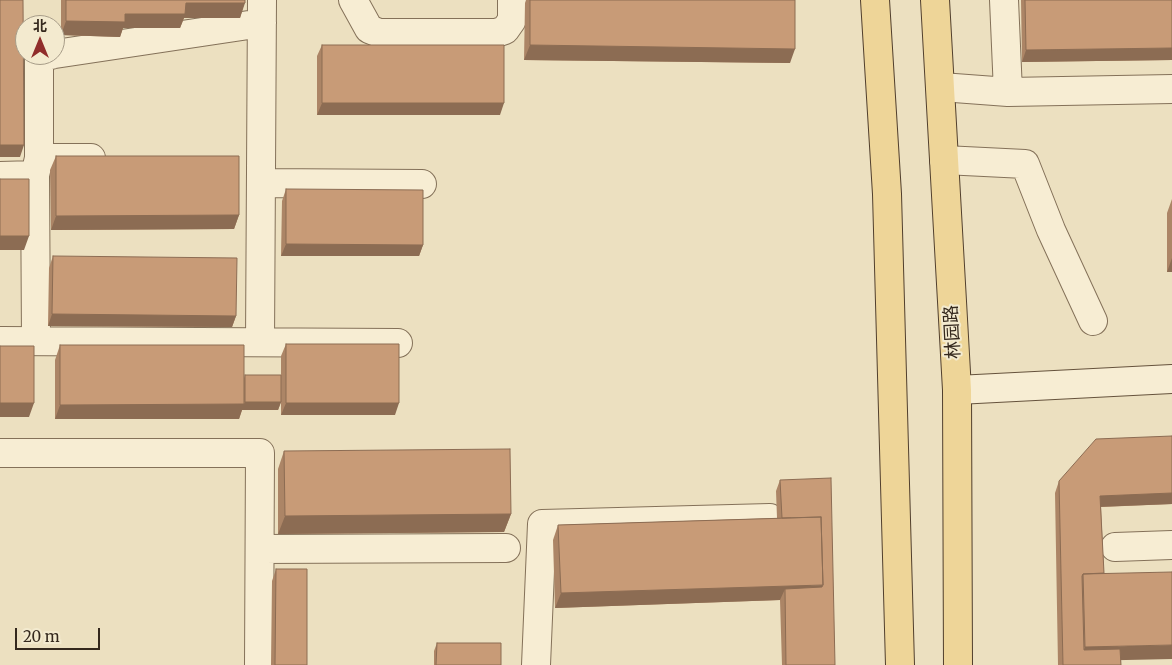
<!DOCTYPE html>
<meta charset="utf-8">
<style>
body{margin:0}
#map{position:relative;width:1172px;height:665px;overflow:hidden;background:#ece0c0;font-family:Merriweather,"Noto Sans SC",serif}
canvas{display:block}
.north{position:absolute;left:15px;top:15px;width:50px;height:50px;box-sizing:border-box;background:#f3eacf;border:1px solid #a79c88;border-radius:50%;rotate:0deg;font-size:14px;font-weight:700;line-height:20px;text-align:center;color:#34281d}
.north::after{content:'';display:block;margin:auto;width:18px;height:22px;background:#902d2b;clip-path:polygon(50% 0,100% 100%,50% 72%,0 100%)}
.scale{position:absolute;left:15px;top:628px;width:85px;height:22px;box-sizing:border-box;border:2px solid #34281d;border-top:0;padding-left:6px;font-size:15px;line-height:18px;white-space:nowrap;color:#34281d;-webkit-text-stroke:4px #f3eacf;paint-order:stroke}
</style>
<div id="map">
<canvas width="1172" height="665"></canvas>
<div class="north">北</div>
<div class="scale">20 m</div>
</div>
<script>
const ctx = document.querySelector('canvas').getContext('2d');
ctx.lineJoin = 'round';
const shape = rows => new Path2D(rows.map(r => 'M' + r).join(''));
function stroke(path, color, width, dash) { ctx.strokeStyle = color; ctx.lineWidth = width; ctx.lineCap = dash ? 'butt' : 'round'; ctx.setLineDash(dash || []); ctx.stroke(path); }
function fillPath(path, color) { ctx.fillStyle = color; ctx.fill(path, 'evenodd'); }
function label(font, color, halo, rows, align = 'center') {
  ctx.font = font + ' Merriweather,"Noto Sans SC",serif'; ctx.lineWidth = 4; ctx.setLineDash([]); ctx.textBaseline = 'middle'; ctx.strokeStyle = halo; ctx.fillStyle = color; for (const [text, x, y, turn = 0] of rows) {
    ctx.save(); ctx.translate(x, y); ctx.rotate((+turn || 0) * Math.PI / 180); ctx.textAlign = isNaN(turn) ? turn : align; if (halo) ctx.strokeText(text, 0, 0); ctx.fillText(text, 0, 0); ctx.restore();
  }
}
const street = shape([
 [353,0,369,29,379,33,496,33,505,30,512,20,512,0],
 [55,54,262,23],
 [51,55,39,57,39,158,91,158],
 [941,87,1008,92,1004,0],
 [1008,92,1172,89],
 [944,160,1025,164,1051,230,1093,321],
 [35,175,36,341],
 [0,176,35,175,39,158],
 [261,183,422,184],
 [0,341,398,343],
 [260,342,262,0],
 [0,453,260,453,259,665],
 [1115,547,1172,545],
 [260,549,506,548],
 [536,665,542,524,770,518]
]);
const secondary = shape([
 [957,390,1172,379]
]);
const primary = shape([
 [875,0,887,194,900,665],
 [935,0,957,390,958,665]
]);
const wall = shape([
 [61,0,245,0,240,18,184,18,180,28,123,28,120,37,61,35],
 [526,0,795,0,790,63,524,60,525,3],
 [1021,0,1172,0,1172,60,1022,62],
 [322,45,500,115,317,115,317,56],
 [56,156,239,215,234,229,51,230,50,170],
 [286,189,423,245,419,256,281,256,282,201],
 [1172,199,1172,272,1167,272,1167,213],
 [53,256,236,316,232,327,48,326,49,268],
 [286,344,395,415,281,415,281,356],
 [60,345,244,378,245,375,281,402,278,410,242,410,239,419,55,419,55,360],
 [1172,436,1172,504,1101,507,1104,573,1121,660,1121,665,1058,665,1055,493,1059,481],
 [284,451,511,514,504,532,278,534,278,469],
 [780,480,835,665,782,665,780,600,555,608,553,540,558,525,777,518,776,491],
 [276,569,307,665,271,665,272,581],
 [437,643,501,665,434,665,434,651]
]);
const shadedWall = shape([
 [186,3,245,3,240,18,184,18,180,28,123,28,120,37,61,35,66,21,125,14],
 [530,45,795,49,790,63,524,60],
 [1172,48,1172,60,1022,62,1026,50],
 [322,103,504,103,500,115,317,115],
 [0,145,24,145,20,157,0,157],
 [239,215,234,229,51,230,56,216],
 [0,236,29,236,24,250,0,250],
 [286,244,423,245,419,256,281,256],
 [1172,258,1172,272,1167,272],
 [52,314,236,316,232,327,48,326],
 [245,402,281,402,278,410,242,410,239,419,55,419,60,405,244,404],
 [0,403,34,403,29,417,0,417],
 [286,403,399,403,395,415,281,415],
 [1172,493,1172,504,1096,507,1100,496],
 [511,514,504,532,278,534,285,516],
 [823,585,818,599,785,589,780,600,555,608,561,593],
 [1172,645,1172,659,1080,661,1085,647]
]);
const building = shape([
 [0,0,23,0,24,145,0,145,0,0],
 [66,0,245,0,245,3,186,3,185,14,125,14,125,22,66,21,66,0],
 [530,0,795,0,795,49,530,45,530,0],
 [1025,0,1172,0,1172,48,1026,50,1025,0],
 [322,45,504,45,504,103,322,103,322,45],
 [56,156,239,156,239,215,56,216,56,156],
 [0,179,29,179,29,236,0,236,0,179],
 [286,189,423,190,423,245,286,244,286,189],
 [53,256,237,258,236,316,52,314,53,256],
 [286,344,399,344,399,403,286,403,286,344],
 [60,345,244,345,244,404,60,405,60,345],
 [0,346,34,346,34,403,0,403,0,346],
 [245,375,281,375,281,402,245,402,245,375],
 [1172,436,1172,493,1100,496,1104,573,1083,574,1082,576,1084,650,1120,649,1121,665,1063,665,1059,481,1096,439,1172,436],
 [510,449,511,514,285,516,284,451,510,449],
 [831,478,835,665,786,665,785,589,822,587,823,585,821,517,782,518,780,480,831,478],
 [821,517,823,585,561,593,558,525,821,517],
 [276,569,307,569,307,665,275,665,276,569],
 [1172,572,1172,645,1085,647,1083,574,1172,572],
 [437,643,501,643,501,665,436,665,437,643]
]);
const streetNames = [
 ["林园路",953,332,-93]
];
stroke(street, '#847159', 30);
stroke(secondary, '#65523c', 30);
stroke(primary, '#513f2d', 30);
stroke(street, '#f7edd3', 28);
stroke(secondary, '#f7edd3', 28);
stroke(primary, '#eed598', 28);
fillPath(wall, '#ac8566');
fillPath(shadedWall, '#8c6c53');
fillPath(building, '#c89b77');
stroke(building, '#8c6c53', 1);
label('18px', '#34281d', '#f3eacf', streetNames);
</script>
